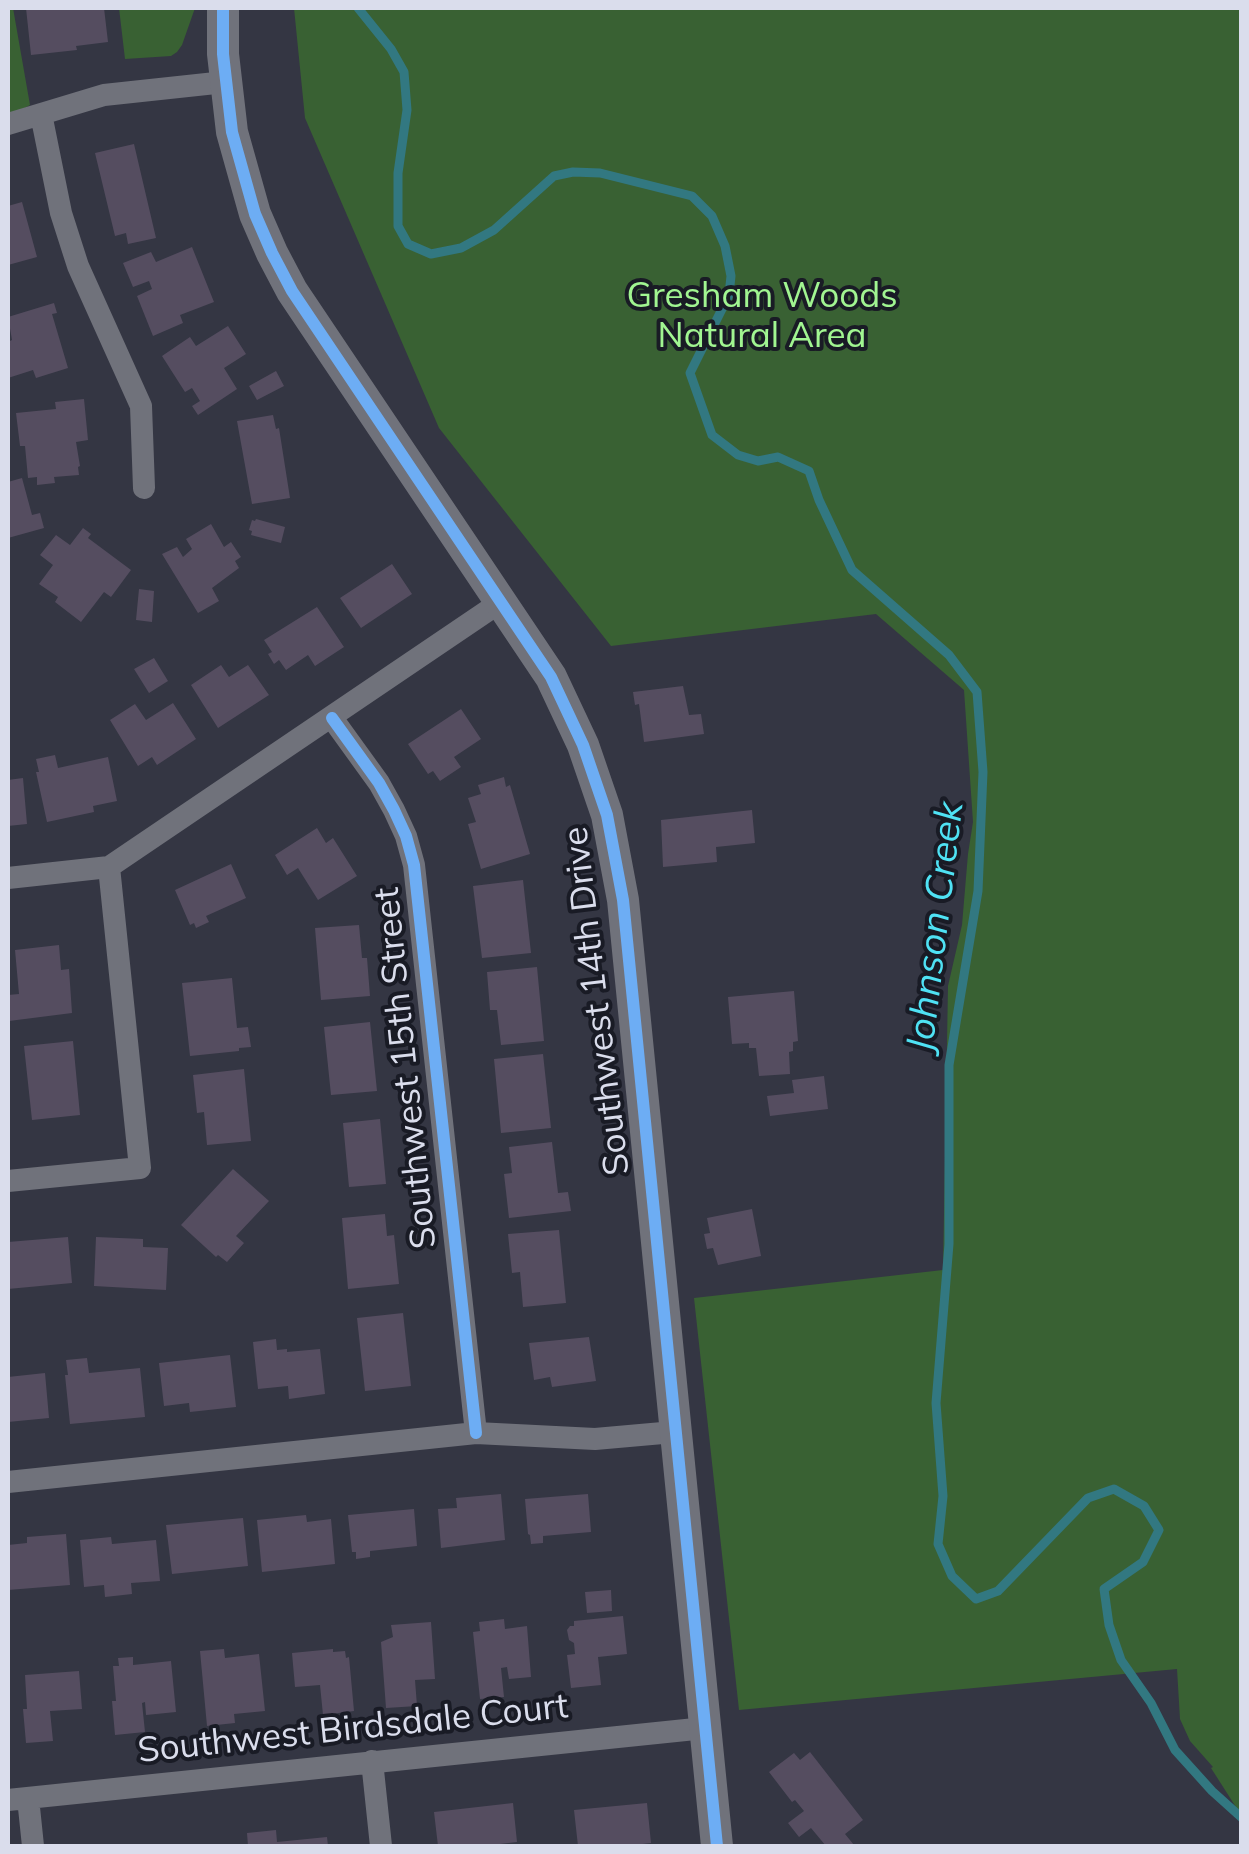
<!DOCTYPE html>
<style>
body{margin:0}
#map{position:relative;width:1249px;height:1854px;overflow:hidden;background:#343643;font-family:Mulish,sans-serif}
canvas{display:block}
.frame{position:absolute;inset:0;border:10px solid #daddec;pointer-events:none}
</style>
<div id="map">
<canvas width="1249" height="1854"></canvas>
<div class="frame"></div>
</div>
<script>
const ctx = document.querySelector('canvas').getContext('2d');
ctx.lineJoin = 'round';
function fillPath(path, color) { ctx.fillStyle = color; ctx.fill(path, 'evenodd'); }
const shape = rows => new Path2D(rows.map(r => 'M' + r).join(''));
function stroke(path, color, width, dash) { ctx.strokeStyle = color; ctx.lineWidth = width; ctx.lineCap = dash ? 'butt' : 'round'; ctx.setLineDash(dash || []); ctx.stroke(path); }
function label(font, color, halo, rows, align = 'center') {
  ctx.font = font + ' Mulish,sans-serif'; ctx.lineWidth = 8; ctx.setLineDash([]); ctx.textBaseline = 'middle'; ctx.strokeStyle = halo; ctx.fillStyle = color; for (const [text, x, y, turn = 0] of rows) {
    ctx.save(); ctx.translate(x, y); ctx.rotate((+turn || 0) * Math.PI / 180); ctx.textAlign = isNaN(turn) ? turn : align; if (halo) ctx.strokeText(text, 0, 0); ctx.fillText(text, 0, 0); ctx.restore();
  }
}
const green = shape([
 [8,8,13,8,30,105,8,117],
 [119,8,195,8,182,45,177,52,171,56,125,59],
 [294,8,1241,8,1241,1815,1211,1768,1213,1767,1190,1741,1180,1719,1177,1669,739,1710,694,1298,943,1270,948,986,962,925,968,854,973,822,964,690,876,614,611,646,439,428,305,118]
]);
const stream = shape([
 [358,8,391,49,404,72,407,110,398,173,398,226,408,244,431,254,461,248,494,230,554,176,573,172,600,173,692,196,712,216,725,246,731,276,729,295,690,373,712,435,738,455,758,461,778,457,809,471,819,500,852,570,949,655,977,692,983,772,978,891,949,1065,949,1244,936,1403,943,1496,938,1544,952,1576,976,1599,998,1591,1088,1498,1114,1489,1144,1506,1159,1530,1143,1562,1104,1589,1109,1625,1121,1660,1151,1703,1175,1750,1212,1791,1242,1818]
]);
const building = shape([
 [26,8,104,8,108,42,76,46,77,50,31,55],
 [134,144,156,238,128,244,126,233,115,236,95,153],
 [22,202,37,257,8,265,8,206],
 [192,247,214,302,180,315,183,323,153,336,137,296,152,289,149,281,133,287,123,263,151,252,156,262],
 [54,303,57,313,52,314,68,368,36,378,33,370,8,378,8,342,12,340,8,317],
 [228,326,246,354,224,368,237,389,198,415,192,406,200,401,192,388,185,392,162,356,190,337,196,346],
 [276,371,284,386,257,400,249,386],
 [84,399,88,440,76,442,80,466,78,467,79,475,54,477,55,483,37,485,37,477,28,478,25,446,20,446,16,413,56,409,55,402],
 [273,415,276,429,279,428,290,498,252,504,237,421],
 [22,478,32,515,40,513,44,528,8,538,8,482],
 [256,519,285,527,281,543,251,535,252,531,249,530,252,520,255,521],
 [211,524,224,547,231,542,241,557,235,561,239,568,212,588,219,601,198,613,162,554,177,547,183,557,192,549,186,539],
 [83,528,91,534,88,538,131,570,111,597,104,592,81,622,55,602,58,597,39,584,53,565,40,555,56,535,70,545],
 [392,564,412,594,361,628,340,598],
 [139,589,154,591,152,622,136,620],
 [317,607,344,647,315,666,308,655,286,670,279,660,274,664,268,654,272,652,264,640],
 [154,658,168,681,149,693,134,669],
 [221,665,229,677,248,665,269,695,218,728,191,685],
 [683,686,689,715,701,714,704,734,644,742,639,704,635,705,633,692],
 [173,703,196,739,157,765,152,757,138,766,110,720,135,704,146,720],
 [461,709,481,739,454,757,461,767,440,781,433,771,428,774,408,744],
 [55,755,58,768,108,757,117,801,93,806,94,812,47,822,36,772,39,772,36,759],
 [504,777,506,787,510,785,530,854,481,869,468,824,476,822,468,798,481,794,478,785],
 [23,778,27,824,8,826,8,780],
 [752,810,755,843,716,847,717,862,663,867,661,820],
 [317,828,326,843,333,838,357,876,318,900,298,868,287,875,275,855],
 [231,864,246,898,206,916,209,922,196,928,194,923,190,925,175,890],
 [523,880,531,953,482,958,473,886],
 [359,925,362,958,367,958,370,996,321,1000,315,928],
 [59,945,61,970,69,969,72,1013,9,1021,8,995,19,994,15,950],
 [537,967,544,1041,501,1045,497,1010,490,1010,487,972],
 [232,978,237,1028,248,1027,251,1047,239,1048,239,1051,190,1056,182,983],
 [794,991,798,1041,793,1042,793,1051,789,1052,790,1074,759,1076,756,1048,749,1048,749,1043,732,1044,728,997],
 [370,1022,377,1091,331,1095,324,1027],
 [73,1041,80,1115,32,1120,24,1046],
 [543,1054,551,1128,501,1133,494,1059],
 [244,1069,251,1141,207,1145,204,1112,197,1113,193,1075],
 [824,1076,828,1109,770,1116,767,1096,794,1093,792,1080],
 [380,1119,386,1184,349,1187,343,1123],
 [552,1142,558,1193,568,1192,571,1211,509,1218,504,1174,512,1173,509,1147],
 [233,1169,269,1201,236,1236,244,1243,227,1262,218,1255,216,1257,181,1225],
 [752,1209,761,1256,718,1265,713,1248,707,1249,704,1234,710,1233,707,1218],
 [385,1214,387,1236,394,1235,399,1284,348,1289,342,1218],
 [559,1230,566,1303,523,1307,520,1272,512,1273,508,1234],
 [68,1237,72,1283,8,1289,8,1242],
 [96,1237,143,1239,143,1247,168,1248,166,1290,94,1286],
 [403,1313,411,1386,365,1391,357,1318],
 [589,1337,596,1381,552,1387,550,1377,534,1380,529,1343],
 [276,1339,277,1350,287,1349,287,1352,320,1349,325,1394,289,1399,288,1386,258,1389,253,1342],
 [230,1355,236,1407,190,1412,189,1403,164,1406,159,1363],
 [87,1358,89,1373,140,1368,145,1417,70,1424,65,1375,68,1375,66,1360],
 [45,1373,49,1418,8,1422,8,1377],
 [501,1494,505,1540,441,1548,438,1509,457,1508,456,1498],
 [588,1494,591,1532,543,1536,543,1543,531,1544,530,1535,528,1534,525,1499],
 [414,1509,417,1546,370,1551,370,1557,356,1559,356,1552,352,1552,348,1515],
 [306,1515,307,1522,331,1519,335,1564,262,1572,257,1520],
 [243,1518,248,1566,172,1574,166,1525],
 [66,1534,70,1585,8,1590,8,1545,27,1543,27,1537],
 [111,1537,112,1544,156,1540,160,1581,131,1583,132,1594,105,1597,104,1585,84,1587,80,1540],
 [611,1590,612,1611,587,1613,585,1592],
 [623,1616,627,1654,598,1657,601,1685,571,1688,567,1655,575,1654,574,1643,569,1640,567,1630,570,1626,574,1626,574,1621],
 [504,1619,505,1629,527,1626,531,1677,509,1679,507,1667,501,1668,504,1697,480,1699,473,1632,480,1631,479,1622],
 [431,1622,435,1679,415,1680,417,1706,386,1708,381,1642,393,1637,391,1625],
 [224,1649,225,1658,259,1654,265,1711,234,1714,235,1723,207,1726,200,1651],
 [333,1649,333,1652,345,1651,346,1658,349,1657,354,1711,323,1715,320,1685,295,1687,292,1653],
 [133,1657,133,1665,171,1661,176,1712,146,1715,145,1702,142,1703,145,1732,115,1735,112,1701,116,1701,113,1666,119,1666,118,1658],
 [79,1671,82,1709,50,1711,53,1741,26,1743,23,1709,27,1709,25,1675],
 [810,1752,863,1820,845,1834,854,1845,852,1846,826,1846,811,1828,799,1837,788,1823,804,1811,795,1800,792,1802,769,1772,794,1753,800,1760],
 [513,1803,517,1842,483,1846,438,1846,434,1812],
 [647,1803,651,1843,626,1846,578,1846,574,1810],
 [276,1830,277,1842,327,1837,328,1846,248,1846,247,1833]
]);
const street = shape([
 [41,114,61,213,78,266,141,406,144,488],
 [8,124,104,95,225,82],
 [332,718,379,783,394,810,406,836,414,865,476,1433],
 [8,878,109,867,502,601],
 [8,1181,140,1168,109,867],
 [8,1482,476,1433,595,1439,674,1432],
 [372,1761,381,1846],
 [28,1798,33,1846],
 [8,1800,705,1728]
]);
const secondary = shape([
 [223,8,223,54,232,132,255,214,272,253,292,291,551,677,583,745,607,815,623,900,717,1846]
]);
const cycleway = shape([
 [223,8,223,54,232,132,255,214,272,253,292,291,551,677,583,745,607,815,623,900,717,1846],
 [332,718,379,783,394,810,406,836,414,865,476,1433]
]);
const parkNames = [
 ["Gresham Woods",762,296],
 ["Natural Area",762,336]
];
const streetNames = [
 ["Southwest 14th Drive",597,1001,-97],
 ["Southwest 15th Street",406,1068,-96],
 ["Southwest Birdsdale Court",353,1729,-6]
];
const waterNames = [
 ["Johnson Creek",936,927,-83]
];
fillPath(green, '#396133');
stroke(stream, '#327881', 9);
fillPath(building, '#554d60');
stroke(street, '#70727b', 22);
stroke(secondary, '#70727b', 32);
stroke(cycleway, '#6dadf4', 12);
label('35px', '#a1f591', '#191b25', parkNames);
label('35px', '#daddec', '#191b25', streetNames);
label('italic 38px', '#4fe2f4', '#191b25', waterNames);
</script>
